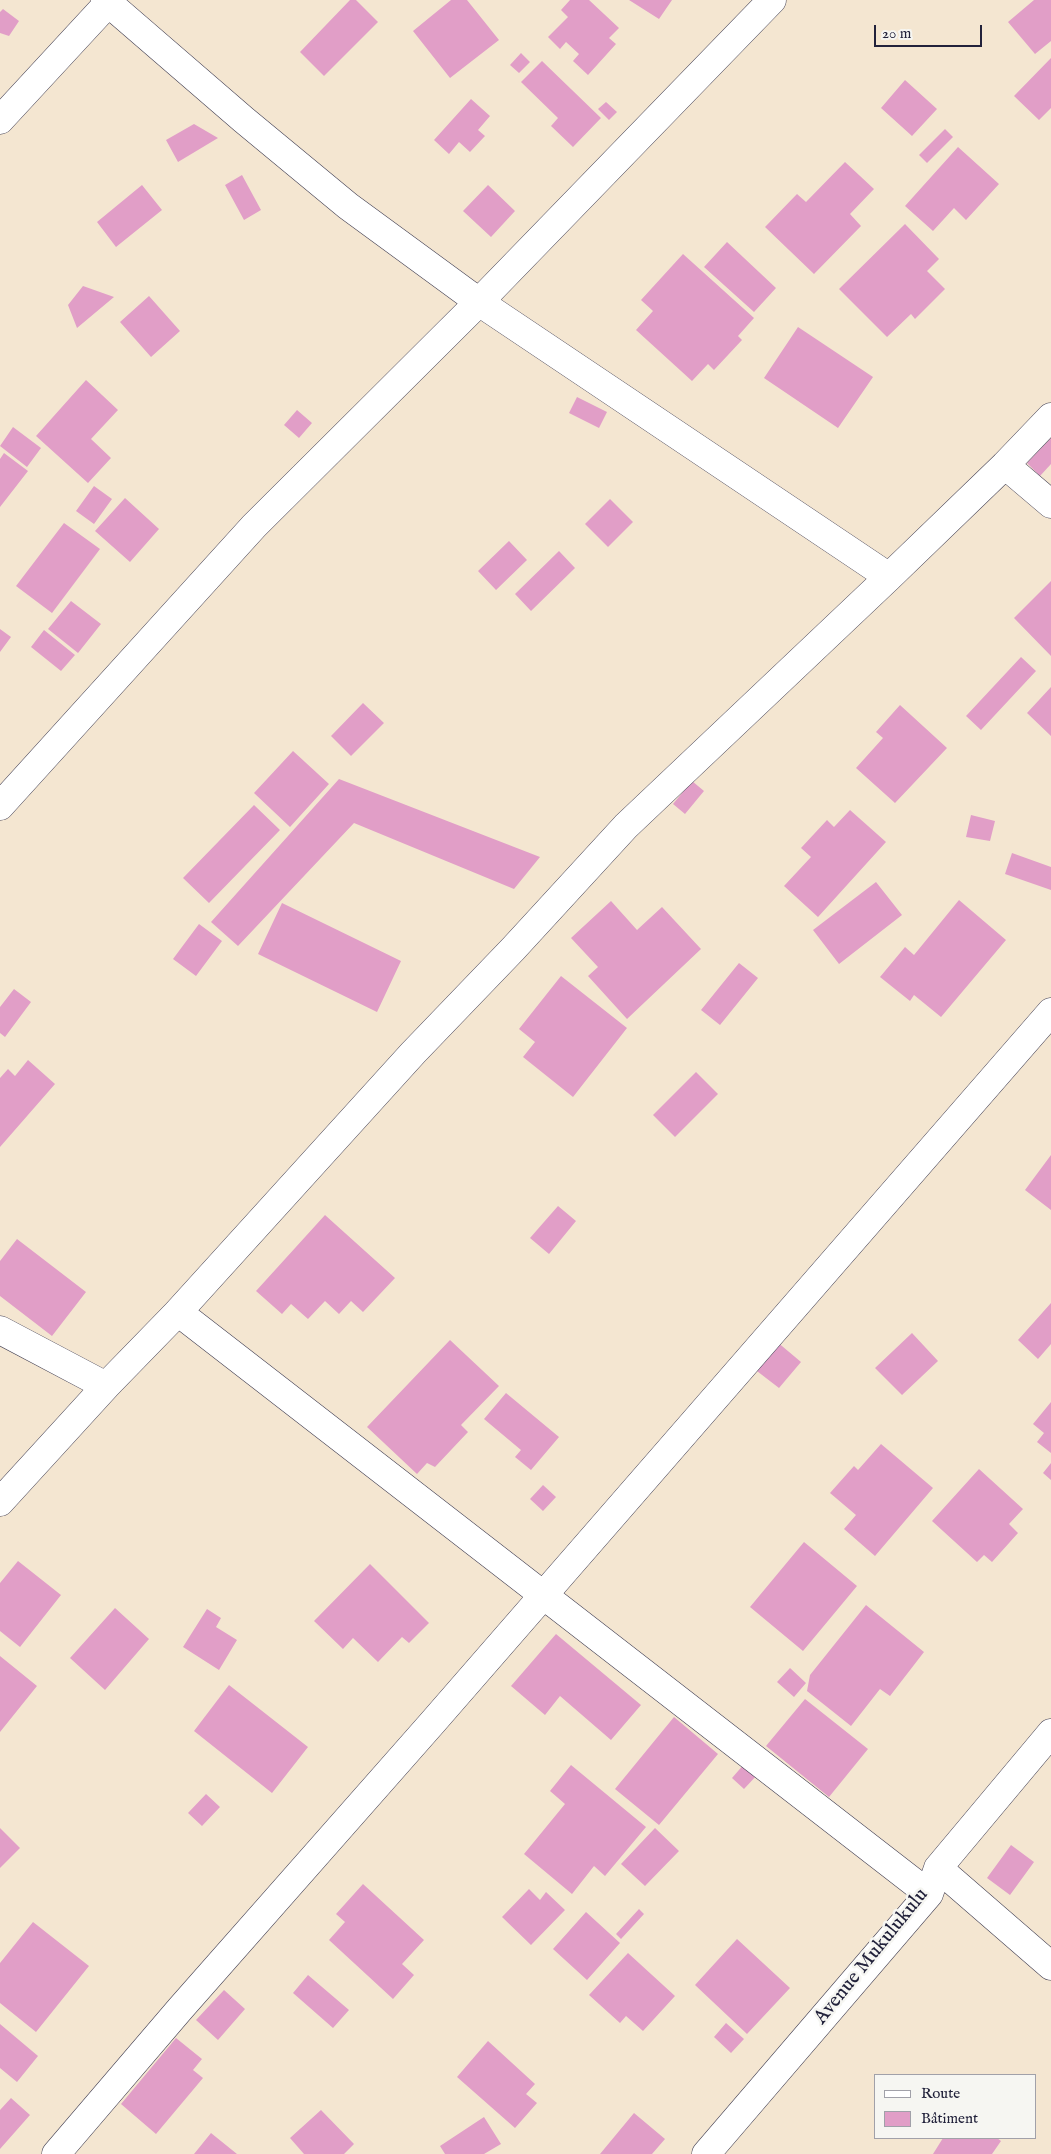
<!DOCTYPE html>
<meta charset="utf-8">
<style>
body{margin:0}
#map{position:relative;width:1051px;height:2154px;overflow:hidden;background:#f4e6d1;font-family:"IM FELL English",serif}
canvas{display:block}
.legend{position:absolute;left:874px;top:2074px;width:162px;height:65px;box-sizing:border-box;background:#f6f6f2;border:1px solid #a1a1a9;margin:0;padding:6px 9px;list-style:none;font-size:15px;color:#22223b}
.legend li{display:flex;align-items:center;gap:10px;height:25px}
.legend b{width:25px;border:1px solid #a1a1a9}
.scale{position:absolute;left:874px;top:25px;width:108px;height:22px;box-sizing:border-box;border:2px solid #22223b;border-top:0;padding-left:6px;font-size:15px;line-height:18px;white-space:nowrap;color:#22223b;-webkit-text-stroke:4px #f6f6f2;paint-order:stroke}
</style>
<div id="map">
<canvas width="1051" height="2154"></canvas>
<ul class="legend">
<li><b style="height:6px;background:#fff"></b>Route</li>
<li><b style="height:14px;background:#e19ec7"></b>Bâtiment</li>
</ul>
<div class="scale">20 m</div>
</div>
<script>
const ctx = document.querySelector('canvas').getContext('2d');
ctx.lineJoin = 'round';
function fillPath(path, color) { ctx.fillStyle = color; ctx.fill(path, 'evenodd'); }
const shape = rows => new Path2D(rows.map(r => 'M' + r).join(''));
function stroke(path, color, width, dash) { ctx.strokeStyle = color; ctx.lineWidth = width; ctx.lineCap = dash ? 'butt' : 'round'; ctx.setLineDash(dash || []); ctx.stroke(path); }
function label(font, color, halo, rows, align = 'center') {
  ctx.font = font + ' "IM FELL English",serif'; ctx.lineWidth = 5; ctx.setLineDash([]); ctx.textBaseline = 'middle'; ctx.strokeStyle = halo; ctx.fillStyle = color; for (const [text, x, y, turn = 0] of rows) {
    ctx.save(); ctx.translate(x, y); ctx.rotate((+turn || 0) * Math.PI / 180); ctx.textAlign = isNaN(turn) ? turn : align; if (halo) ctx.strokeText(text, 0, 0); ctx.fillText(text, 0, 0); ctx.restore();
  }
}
const building = shape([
 [350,0,356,0,378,22,324,76,300,52],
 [451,0,467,0,499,40,450,78,413,31],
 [570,0,589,0,619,28,609,38,616,44,588,75,573,61,579,54,566,42,560,49,548,37,568,17,561,10],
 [629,0,672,0,659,19],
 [1034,0,1051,0,1051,41,1035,54,1008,22],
 [3,9,19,21,9,36,0,33,0,12],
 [521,53,530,62,519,73,510,65],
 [1051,58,1051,108,1039,120,1014,96],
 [542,61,601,118,573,147,551,126,558,118,521,82],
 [905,80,937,109,912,136,881,108],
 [471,99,490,116,478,130,485,136,470,152,459,142,449,154,434,140],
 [606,102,617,112,609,120,598,109],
 [194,124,218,138,178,162,166,140],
 [945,129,953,137,927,163,919,155],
 [958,147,999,184,966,220,954,208,933,231,905,206],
 [845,162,874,189,850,214,861,226,814,274,765,227,797,194,806,202],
 [242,175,261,210,244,220,225,185],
 [142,185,162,210,116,247,97,222],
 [488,185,515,211,491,237,463,211],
 [905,224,939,259,927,271,945,289,915,319,911,314,887,337,839,289],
 [727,242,776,288,754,312,704,267],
 [683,254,754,318,738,336,742,340,714,370,708,364,692,381,636,330,653,311,641,300],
 [83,286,114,297,77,328,68,305],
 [149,296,180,331,151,357,120,322],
 [798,327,873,377,838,428,764,378],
 [86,380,118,410,91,439,111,458,88,483,36,436],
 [577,397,607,412,599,428,569,413],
 [297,410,312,423,299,438,284,425],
 [13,427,41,448,27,467,0,446],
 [1051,438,1051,464,1040,476,1027,463],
 [4,453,28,471,0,507,0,459],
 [94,486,112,499,94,524,76,511],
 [125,498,159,529,130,562,95,531],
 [610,499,633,522,608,547,585,524],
 [64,523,100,549,52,613,16,586],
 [509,541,527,560,496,590,478,571],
 [559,551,575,568,531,611,515,594],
 [1051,581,1051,656,1014,618],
 [71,601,101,624,78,653,48,629],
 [0,629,11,637,0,652],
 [44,630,75,655,61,671,31,647],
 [1021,657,1036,671,981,730,966,716],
 [1051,687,1051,736,1027,713],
 [363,703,384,723,351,756,331,736],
 [900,705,947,748,895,803,856,768,883,738,876,732],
 [293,751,329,784,290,827,254,793],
 [339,779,540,857,514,889,354,823,238,946,211,922],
 [692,781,704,791,685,814,673,804],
 [254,805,280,830,209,903,183,878],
 [850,810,886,842,818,917,784,886,811,857,801,848,827,820,834,827],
 [971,815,995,821,990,841,966,837],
 [1012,853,1051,867,1051,890,1005,874],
 [876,882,902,915,839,964,813,930],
 [959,900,1006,940,941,1017,914,995,910,1001,880,977,905,947,914,955],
 [611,901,637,930,662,907,701,949,627,1019,588,976,598,967,571,938],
 [282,903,401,961,377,1012,258,954],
 [199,924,222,941,196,976,173,959],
 [739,963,758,978,720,1025,701,1010],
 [561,976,627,1028,573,1097,523,1057,535,1042,519,1029],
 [14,989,31,1002,5,1037,0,1033,0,1007],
 [28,1060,55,1084,0,1147,0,1078,8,1069,15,1076],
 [696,1072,718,1094,675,1137,653,1115],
 [1051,1155,1051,1210,1025,1190],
 [558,1206,576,1221,549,1254,530,1238],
 [325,1215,395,1278,363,1312,351,1301,339,1314,325,1301,308,1319,291,1304,282,1314,256,1291],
 [17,1239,86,1292,52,1336,0,1296,0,1261],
 [1051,1303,1051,1344,1038,1359,1018,1340],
 [912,1333,938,1361,902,1395,875,1368],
 [450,1340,499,1386,461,1425,468,1432,435,1467,427,1463,417,1474,367,1427],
 [776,1341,801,1362,779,1388,753,1368],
 [506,1393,559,1437,531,1470,515,1457,521,1450,484,1419],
 [1051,1402,1051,1453,1037,1442,1044,1433,1033,1424],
 [881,1444,933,1488,875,1556,844,1529,856,1515,830,1493,854,1466,858,1470],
 [1051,1463,1051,1480,1043,1473],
 [979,1469,1023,1509,1009,1524,1018,1533,992,1562,984,1555,977,1562,932,1521],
 [543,1485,556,1497,543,1511,530,1499],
 [804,1542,857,1586,803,1651,750,1607],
 [18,1561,61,1595,20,1647,0,1631,0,1583],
 [370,1564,429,1623,409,1643,402,1637,378,1662,353,1638,343,1649,314,1621],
 [866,1605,924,1652,890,1696,880,1689,851,1726,807,1691,810,1675],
 [115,1608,149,1639,105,1690,70,1658],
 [207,1609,221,1618,216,1627,237,1640,219,1670,183,1647],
 [556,1634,641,1705,611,1740,560,1696,545,1715,511,1686],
 [0,1656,37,1686,0,1732],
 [790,1668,806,1683,794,1697,777,1682],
 [229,1685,308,1747,272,1793,194,1731],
 [805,1699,868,1749,829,1797,766,1746],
 [674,1717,718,1754,659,1825,615,1789],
 [745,1763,758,1774,744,1789,732,1778],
 [571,1765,646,1827,605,1876,594,1866,572,1894,524,1854,565,1804,550,1791],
 [206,1794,220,1807,202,1826,188,1813],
 [0,1828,20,1848,0,1868],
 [655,1828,679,1851,645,1886,621,1864],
 [1011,1845,1034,1862,1010,1895,987,1878],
 [363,1884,424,1940,402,1964,414,1975,393,1999,329,1940,345,1922,336,1914],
 [529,1889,540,1900,546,1892,565,1910,531,1945,502,1917],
 [639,1909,644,1914,621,1939,616,1934],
 [586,1912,620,1943,587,1980,553,1949],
 [33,1922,89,1966,36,2032,0,2003,0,1963],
 [737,1939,790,1988,747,2034,695,1985],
 [628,1953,675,1996,643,2031,626,2016,620,2023,589,1995],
 [308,1975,349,2010,333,2028,293,1993],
 [224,1990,245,2009,218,2040,196,2020],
 [726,2023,744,2039,731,2053,714,2037],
 [0,2024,38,2056,17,2082,0,2068],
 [176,2038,202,2059,193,2070,203,2078,156,2134,121,2104],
 [488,2041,535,2084,526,2094,537,2103,515,2128,457,2077],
 [11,2098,30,2115,0,2149,0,2110],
 [321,2110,354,2144,344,2154,304,2154,290,2138],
 [634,2113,665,2139,652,2154,600,2154],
 [484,2117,501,2144,484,2154,445,2154,440,2146],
 [211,2133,237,2154,194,2154],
 [943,2138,997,2138,1001,2141,992,2154,933,2154]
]);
const minor = shape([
 [105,0,244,120,348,206,479,302,889,577],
 [0,120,111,0],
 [1005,465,1051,504],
 [0,806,254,526,479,302,772,0],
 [178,1312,929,1894],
 [0,1330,106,1386],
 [0,1502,106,1386,178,1312,413,1053,513,949,626,826,889,577,1005,465,1051,417],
 [938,1868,1051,1966],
 [56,2154,180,2009,433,1722,1051,1012],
 [706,2154,929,1894,938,1868,1051,1733]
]);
const streetNames = [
 ["Avenue Mukulukulu",872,1957,-51]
];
fillPath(building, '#e19ec7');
stroke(minor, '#423f52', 29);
stroke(minor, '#fff', 28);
label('20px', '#22223b', '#f6f6f2', streetNames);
</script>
